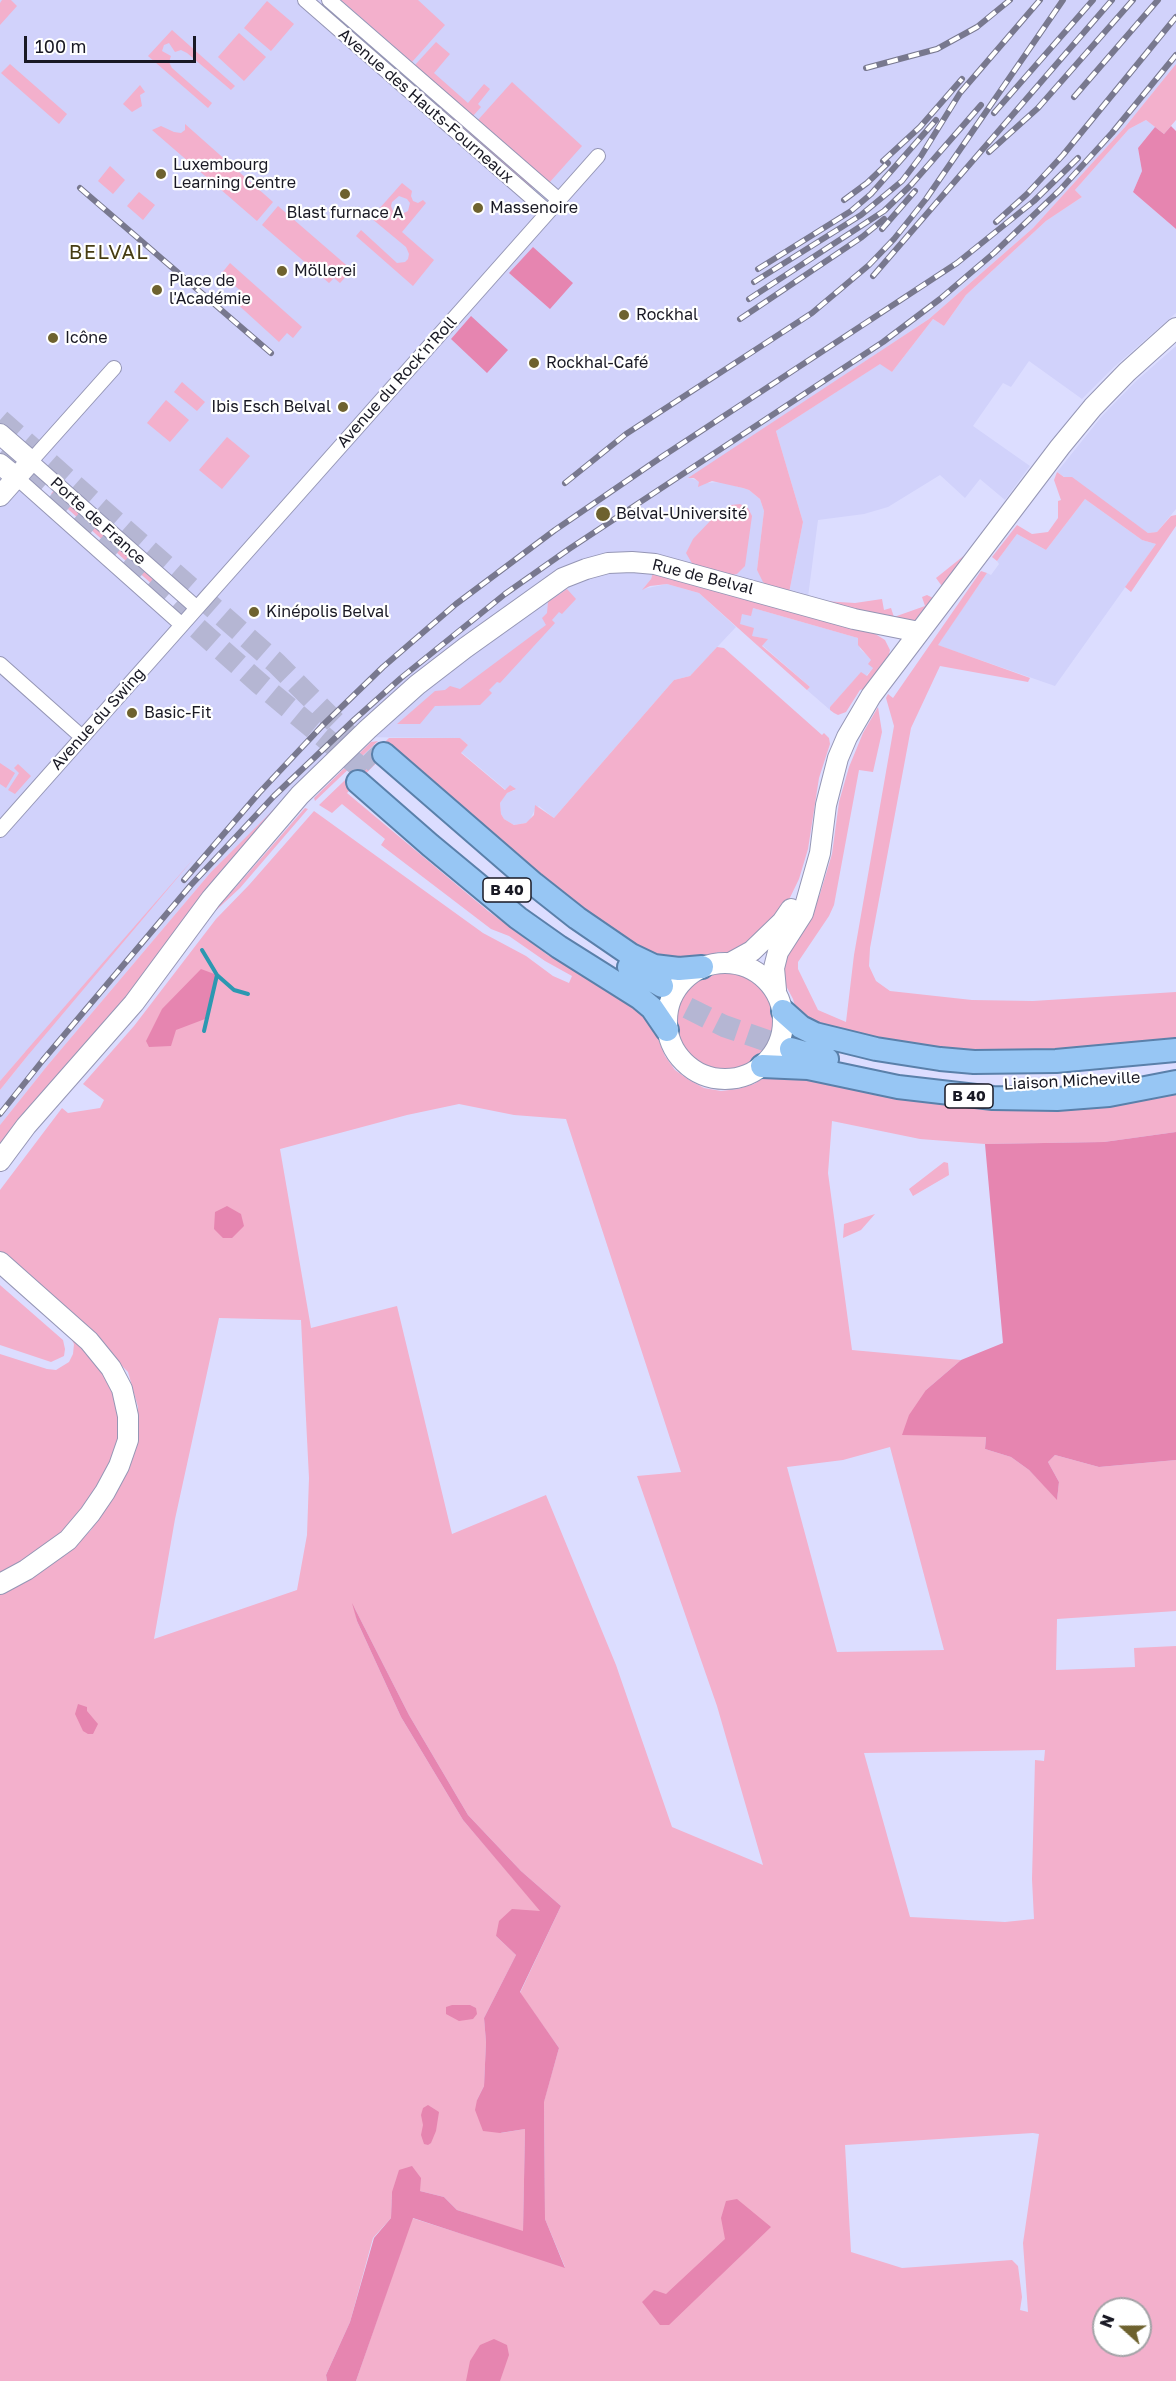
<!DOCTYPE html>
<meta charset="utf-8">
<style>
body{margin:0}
#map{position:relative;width:1176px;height:2381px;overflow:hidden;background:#dcddff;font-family:"Golos Text",sans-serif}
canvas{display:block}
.north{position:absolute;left:1092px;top:2297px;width:60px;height:60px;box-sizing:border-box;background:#fff;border:2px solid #a3a3a7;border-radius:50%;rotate:291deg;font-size:16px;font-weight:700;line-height:24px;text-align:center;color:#191924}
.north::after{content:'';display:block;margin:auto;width:21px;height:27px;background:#6e622f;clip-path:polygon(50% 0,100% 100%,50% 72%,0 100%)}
.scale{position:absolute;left:24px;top:36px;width:172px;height:27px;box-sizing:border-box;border:3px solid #191924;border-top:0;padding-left:8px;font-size:18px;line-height:21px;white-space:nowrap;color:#191924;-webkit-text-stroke:4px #fff;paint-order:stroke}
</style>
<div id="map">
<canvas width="1176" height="2381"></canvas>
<div class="north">N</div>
<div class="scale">100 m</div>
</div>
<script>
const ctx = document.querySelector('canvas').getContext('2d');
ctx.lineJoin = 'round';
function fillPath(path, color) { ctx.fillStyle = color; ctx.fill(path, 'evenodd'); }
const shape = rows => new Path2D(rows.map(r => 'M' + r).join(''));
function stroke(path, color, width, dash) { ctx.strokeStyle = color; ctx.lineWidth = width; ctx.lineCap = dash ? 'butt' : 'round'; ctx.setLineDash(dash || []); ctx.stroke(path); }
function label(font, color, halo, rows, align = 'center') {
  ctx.font = font + ' "Golos Text",sans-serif'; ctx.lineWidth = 4.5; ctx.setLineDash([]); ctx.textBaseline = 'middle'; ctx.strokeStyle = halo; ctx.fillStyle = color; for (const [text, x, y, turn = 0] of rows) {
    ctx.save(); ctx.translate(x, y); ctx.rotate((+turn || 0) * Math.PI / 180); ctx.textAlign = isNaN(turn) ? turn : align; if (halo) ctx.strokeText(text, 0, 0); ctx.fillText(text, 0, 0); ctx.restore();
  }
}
const built = shape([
 [0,0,1176,0,1176,64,1125,127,1033,228,929,319,690,478,704,483,721,482,743,488,749,490,760,499,764,511,757,570,768,587,654,569,651,579,643,589,667,584,699,593,736,627,690,676,674,680,554,818,539,806,535,809,530,820,526,823,514,825,504,819,501,814,500,803,506,793,515,790,506,790,461,752,468,745,460,738,347,737,211,872,47,1066,0,1125,0,1090,29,1054,25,1052,0,1081,0,496,17,478,181,625,196,608,0,434],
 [1146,120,1155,127,1138,148,1142,171,1133,192,1176,229,1176,313,1114,367,1082,399,1029,361,1011,387,1003,383,973,426,1030,466,1005,500,980,479,965,498,940,475,888,507,864,514,818,520,808,597,789,593,803,522,776,431,881,363,892,372,933,319,944,326,966,295,1046,221,1082,197,1075,190,1129,129],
 [1176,346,1176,509,1157,532,1148,533,1057,472,1102,416,1135,382],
 [1085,499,1142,540,1156,544,1055,686,937,645,987,573,991,575,999,564,997,561,1017,534,1046,550],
 [753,608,858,638,860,649,872,660,873,668,866,676,861,673,830,707,830,710,807,690,810,687,762,645,767,639,751,636,739,624,742,614]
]);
const green = shape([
 [2,0,11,0,17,6,0,25,0,3],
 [341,0,418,0,445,25,412,62],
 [267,1,294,24,271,51,244,28],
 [172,30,235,86,231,90,187,53,181,50,175,52,169,43,164,45,162,51,171,56,169,62,172,68,212,103,208,108,148,56],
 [239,33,266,57,244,81,218,57],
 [436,42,450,54,434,73,468,103,484,84,490,89,478,104,481,107,473,116,415,65],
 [10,64,67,114,59,124,1,73],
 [1176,64,1176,120,1164,134,1146,120,1129,129,1075,190,1082,197,1046,221,966,295,944,326,933,319,892,372,880,364,776,431,803,522,789,593,768,587,763,582,757,570,764,511,760,499,749,490,743,488,712,481,698,487,699,482,694,478,688,478,929,319,1033,228,1125,127],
 [404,69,535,184,529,191,397,77],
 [512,82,582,146,549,183,478,120],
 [140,85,145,92,140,95,142,106,132,112,123,104],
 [185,124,273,202,257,221,152,130,161,126,174,132,181,133,185,130],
 [110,166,125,180,113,194,98,181],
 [402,183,412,191,411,196,413,201,418,203,423,200,426,203,402,232,434,260,413,286,356,236,361,230,397,263,405,262,408,259,409,254,406,247,371,218],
 [399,196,407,199,410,203,408,211,400,215,393,211,391,206,392,202],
 [139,192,155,205,143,220,127,206],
 [278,206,352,270,340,283,334,278,329,283,262,225],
 [230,263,302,327,293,338,287,333,279,342,234,301,242,292,221,274],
 [182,382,205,402,197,411,174,392],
 [166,400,189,420,170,442,147,423],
 [227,437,250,456,222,489,199,470],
 [1057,472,1064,477,1072,477,1148,533,1157,532,1171,516,1176,515,1176,526,1131,592,1125,587,1156,544,1142,540,1085,499,1046,550,1017,534,997,561,992,557,1017,525,1032,534,1048,532,1058,518,1058,501,1061,500,1054,480],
 [54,490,167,590,163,594,51,494],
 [740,504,748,508,752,516,745,566,737,574,728,576,693,565,686,553,693,539,712,519,731,505],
 [966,554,969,557,944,589,936,578],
 [654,569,872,632,885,640,890,650,888,659,870,687,860,690,846,712,838,715,834,713,830,710,830,707,861,672,867,676,873,668,868,664,871,660,858,645,858,638,753,608,751,616,742,614,740,624,754,628,752,636,768,639,762,646,810,687,807,690,699,593,667,584,650,586,642,590,651,579],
 [981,571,987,573,938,645,1030,678,1028,682,940,666,911,728,870,948,869,966,876,981,890,991,972,1000,1033,1001,1176,992,1176,1045,1110,1053,906,1051,798,1017,793,999,784,982,781,959,808,917,820,894,832,854,839,802,849,767,863,733,878,707,882,732,873,772,859,770,834,905,829,916,798,962,798,969,818,1010,846,1022,854,955,894,726,886,698,888,694,893,698],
 [567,589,576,599,562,614,559,612,552,620,555,623,500,683,497,682,489,690,492,693,480,705,435,706,420,724,397,724,435,691,445,690,450,686,460,689,546,625,542,618,547,613,548,602],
 [927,595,933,598,933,603,923,616,914,621,899,622,823,601,855,603,882,599,884,610,891,608,894,617,925,606,922,597],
 [717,647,724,648,822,735,824,733,829,738,830,744,819,778,808,849,799,879,785,908,773,923,736,952,719,952,675,964,599,928,390,749,347,793,488,911,549,956,553,954,568,958,656,1024,659,1041,665,1056,675,1070,689,1080,704,1088,721,1091,738,1089,754,1084,768,1075,787,1071,923,1094,1176,1086,1176,1132,1104,1142,985,1144,920,1139,832,1121,828,1173,852,1350,961,1360,926,1390,986,1437,985,1449,1011,1457,1029,1470,1057,1499,1059,1482,1048,1462,1055,1455,1099,1467,1176,1460,1176,1611,1057,1619,1056,1670,1135,1667,1134,1648,1176,1646,1176,2381,356,2381,412,2218,565,2267,545,2219,544,2101,559,2048,520,1993,561,1906,521,1871,468,1815,409,1715,354,1607,357,1621,401,1717,463,1820,541,1911,496,1936,516,1955,484,2018,486,2042,484,2086,477,2100,501,2133,525,2129,523,2232,457,2210,444,2197,420,2191,392,2192,391,2218,373,2238,350,2322,326,2375,327,2381,0,2381,0,1592,67,1554,91,1530,124,1478,136,1443,138,1407,128,1372,81,1325,0,1254,0,1190,62,1108,68,1113,100,1108,104,1100,83,1084,134,1026,216,919,249,885,314,811,483,933,526,956,553,976,569,983,572,976,545,961,509,936,491,929,381,845,385,839,342,804,332,813,319,805,389,738,460,738,468,745,461,753,505,790,510,785,516,789,507,793,500,803,501,814,504,819,514,825,526,823,534,815,535,805,554,818,674,680,690,676],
 [459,1104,514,1115,566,1119,681,1472,637,1476,717,1706,763,1865,672,1827,616,1665,546,1495,452,1534,397,1306,311,1328,280,1149,407,1115],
 [219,1318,301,1320,309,1478,307,1535,297,1590,154,1639,175,1519],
 [890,1447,944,1650,837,1652,787,1467,843,1460],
 [1045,1750,1044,1761,1035,1760,1032,1879,1034,1919,1005,1922,910,1917,864,1753],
 [1033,2133,1039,2134,1023,2243,1028,2312,1020,2310,1022,2297,1018,2266,1012,2260,902,2268,851,2252,845,2145],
 [1104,2309,1140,2309,1140,2345,1104,2345],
 [378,741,315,801,314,798,371,742],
 [0,763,15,773,6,788,0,784],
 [18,764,31,776,15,794,8,790,19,773,14,768],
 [297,786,133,992,0,1149,0,1125,47,1066,211,872],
 [305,808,308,809,240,888,211,915,126,1027,78,1079,203,918,236,887],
 [195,857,29,1054,0,1090,0,1081,25,1052],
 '677 1021a48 48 0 1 1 96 0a48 48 0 1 1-96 0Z',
 [944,1162,948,1163,949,1175,913,1196,909,1189],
 [875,1214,861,1230,843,1238,844,1224],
 [0,1285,63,1340,65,1349,64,1356,51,1362,0,1345],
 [70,1336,82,1346,110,1384,121,1416,114,1458,78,1518,35,1556,0,1574,0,1354,47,1369,56,1370,69,1362,73,1354,74,1344]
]);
const forest = shape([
 [1171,126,1176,131,1176,229,1133,192,1142,171,1138,148,1155,127,1164,134],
 [533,247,573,283,550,309,509,273],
 [471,316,508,350,487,373,451,339],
 [201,969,217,975,205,1019,176,1030,171,1046,149,1047,146,1041,162,1009],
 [1176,1132,1176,1460,1099,1467,1055,1455,1048,1462,1059,1482,1057,1500,1029,1470,1011,1457,985,1449,986,1437,902,1435,909,1415,926,1390,961,1360,1003,1343,985,1144,1104,1142],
 [227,1206,241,1214,244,1226,232,1238,223,1238,214,1229,215,1212],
 [352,1603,409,1715,468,1815,521,1871,561,1906,520,1992,559,2048,544,2102,545,2219,565,2268,413,2218,356,2381,327,2381,326,2375,350,2322,374,2238,391,2218,392,2192,399,2170,412,2166,421,2178,420,2191,444,2197,457,2210,523,2231,525,2129,500,2133,483,2131,475,2110,477,2100,484,2086,486,2042,484,2018,516,1955,496,1936,499,1921,512,1909,540,1911,463,1820,401,1717,357,1621],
 [78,1704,87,1707,87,1711,98,1724,93,1734,88,1734,83,1731,75,1714],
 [452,2005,470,2005,476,2008,477,2014,473,2019,459,2021,446,2014,446,2007],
 [428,2105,439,2112,436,2131,431,2143,428,2145,424,2144,421,2135,423,2125,421,2115,423,2108],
 [737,2199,771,2227,669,2325,660,2325,642,2302,654,2290,666,2294,725,2239,721,2218,726,2201],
 [494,2339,507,2345,509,2355,500,2381,466,2381,470,2361,480,2345]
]);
const stream = shape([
 [202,950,217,975,234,990,248,994],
 [204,1031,217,975]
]);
const trunkTunnel = shape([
 [0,420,276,663,376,763],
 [0,453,259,683,367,773],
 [658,993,724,1026,791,1049]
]);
const minor = shape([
 [305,0,548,212],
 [329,0,559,200],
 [114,368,31,461,197,608],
 [17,478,182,625],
 [0,664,82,737],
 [0,830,598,156]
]);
const secondary = shape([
 [0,434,31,461,0,496],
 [0,464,17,478],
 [732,962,752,951,782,922,791,909],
 '667 1021a58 58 0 1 1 116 0a58 58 0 1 1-116 0Z',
 [776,990,774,968,778,952,803,913,820,853,826,805,838,758,847,737,871,696,1060,447,1093,407,1127,372,1176,328],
 [0,1161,26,1126,134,1003,211,899,300,795,368,729,417,685,465,648,563,578,586,569,608,563,632,562,655,564,854,619,919,632],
 [0,1262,89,1341,111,1368,122,1389,128,1416,128,1440,119,1466,105,1492,90,1514,68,1540,26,1570,0,1584]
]);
const trunk = shape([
 [384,754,534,884,577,918,631,955,654,966,679,969,702,967],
 [358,782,430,845,518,918,559,947,640,998,652,1008,667,1030],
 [629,967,662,986],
 [783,1011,801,1027,815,1034,876,1049,940,1059,974,1062,1056,1061,1176,1050],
 [791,1049,827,1059],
 [762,1066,808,1068,898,1087,993,1098,1057,1099,1109,1095,1176,1082]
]);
const rail = shape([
 [866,68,937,49,977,27,1010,0],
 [1074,97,1158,0],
 [994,113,1093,0],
 [989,152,1038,108,1133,0],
 [883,161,920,127,962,79],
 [80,188,271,353],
 [844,200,867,183,888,163],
 [996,222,1027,194,1063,155,1176,17],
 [882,229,915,191],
 [758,269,851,211,871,194,936,120],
 [873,276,1112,0],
 [754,282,861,215,902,181,921,156,960,93,1040,0],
 [749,299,884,211,911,185,981,105],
 [740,319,862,237,884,219],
 [565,483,626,434,812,313,869,265,894,239,926,199,1063,0],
 [184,880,259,793,322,726,383,667,456,604,555,530,663,456,957,263,1034,201,1078,158],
 [0,1114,43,1060,191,885,274,796,355,719,401,678,505,594,569,549,883,342,940,299,994,253,1060,190,1112,133,1176,55]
]);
const markers = [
 [161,174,6,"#6e622f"],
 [345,194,6,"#6e622f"],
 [478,208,6,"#6e622f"],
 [282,271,6,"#6e622f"],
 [157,290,6,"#6e622f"],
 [624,315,6,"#6e622f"],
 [53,338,6,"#6e622f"],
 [534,363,6,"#6e622f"],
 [343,407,6,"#6e622f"],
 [603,514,8,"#6e622f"],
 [254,612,6,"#6e622f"],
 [132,713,6,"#6e622f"]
];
const shields = [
 [507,890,48],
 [969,1096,48]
];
const shieldNames = [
 ["B 40",507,890],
 ["B 40",969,1096]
];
const streetNames = [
 ["Avenue des Hauts-Fourneaux",426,106,41],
 ["Avenue du Rock'n'Roll",397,382,-48],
 ["Porte de France",98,521,42],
 ["Rue de Belval",703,577,14],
 ["Avenue du Swing",98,719,-48],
 ["Liaison Micheville",1072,1081,-3]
];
const poiNames = [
 ["Luxembourg",173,165],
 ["Learning Centre",173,183],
 ["Massenoire",490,208],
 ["Blast furnace A",345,213,"center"],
 ["Möllerei",294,271],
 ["Place de",169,281],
 ["l'Académie",169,299],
 ["Rockhal",636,315],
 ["Icône",65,338],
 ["Rockhal-Café",546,363],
 ["Ibis Esch Belval",331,407,"right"],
 ["Belval-Université",616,514],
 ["Kinépolis Belval",266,612],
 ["Basic-Fit",144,713]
];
const quarterNames = [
 ["BELVAL",109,253]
];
fillPath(built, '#d1d2fb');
fillPath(green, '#f3b0cc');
fillPath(forest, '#e685b0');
stroke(stream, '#2c98b1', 4);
stroke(trunkTunnel, '#b5b6d3', 22, [22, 11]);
stroke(minor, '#9596b5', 16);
stroke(secondary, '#9596b5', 22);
stroke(trunk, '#5a80aa', 26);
stroke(minor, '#fff', 14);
stroke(secondary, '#fff', 20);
stroke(trunk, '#97c6f4', 22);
stroke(rail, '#78788e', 6);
stroke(rail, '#fff', 4, [11]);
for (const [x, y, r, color] of markers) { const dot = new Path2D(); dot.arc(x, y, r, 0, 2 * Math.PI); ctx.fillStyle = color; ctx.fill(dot); stroke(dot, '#fff', 2); }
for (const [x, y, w] of shields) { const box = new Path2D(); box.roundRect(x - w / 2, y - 12, w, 24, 4.5); ctx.fillStyle = '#fff'; ctx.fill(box); stroke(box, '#191924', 1.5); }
label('bold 15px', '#191924', null, shieldNames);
label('16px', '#191924', '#fff', streetNames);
label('16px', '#191924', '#fff', poiNames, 'left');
ctx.letterSpacing = '1.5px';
label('20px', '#463c13', '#fff', quarterNames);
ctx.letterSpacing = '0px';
</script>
